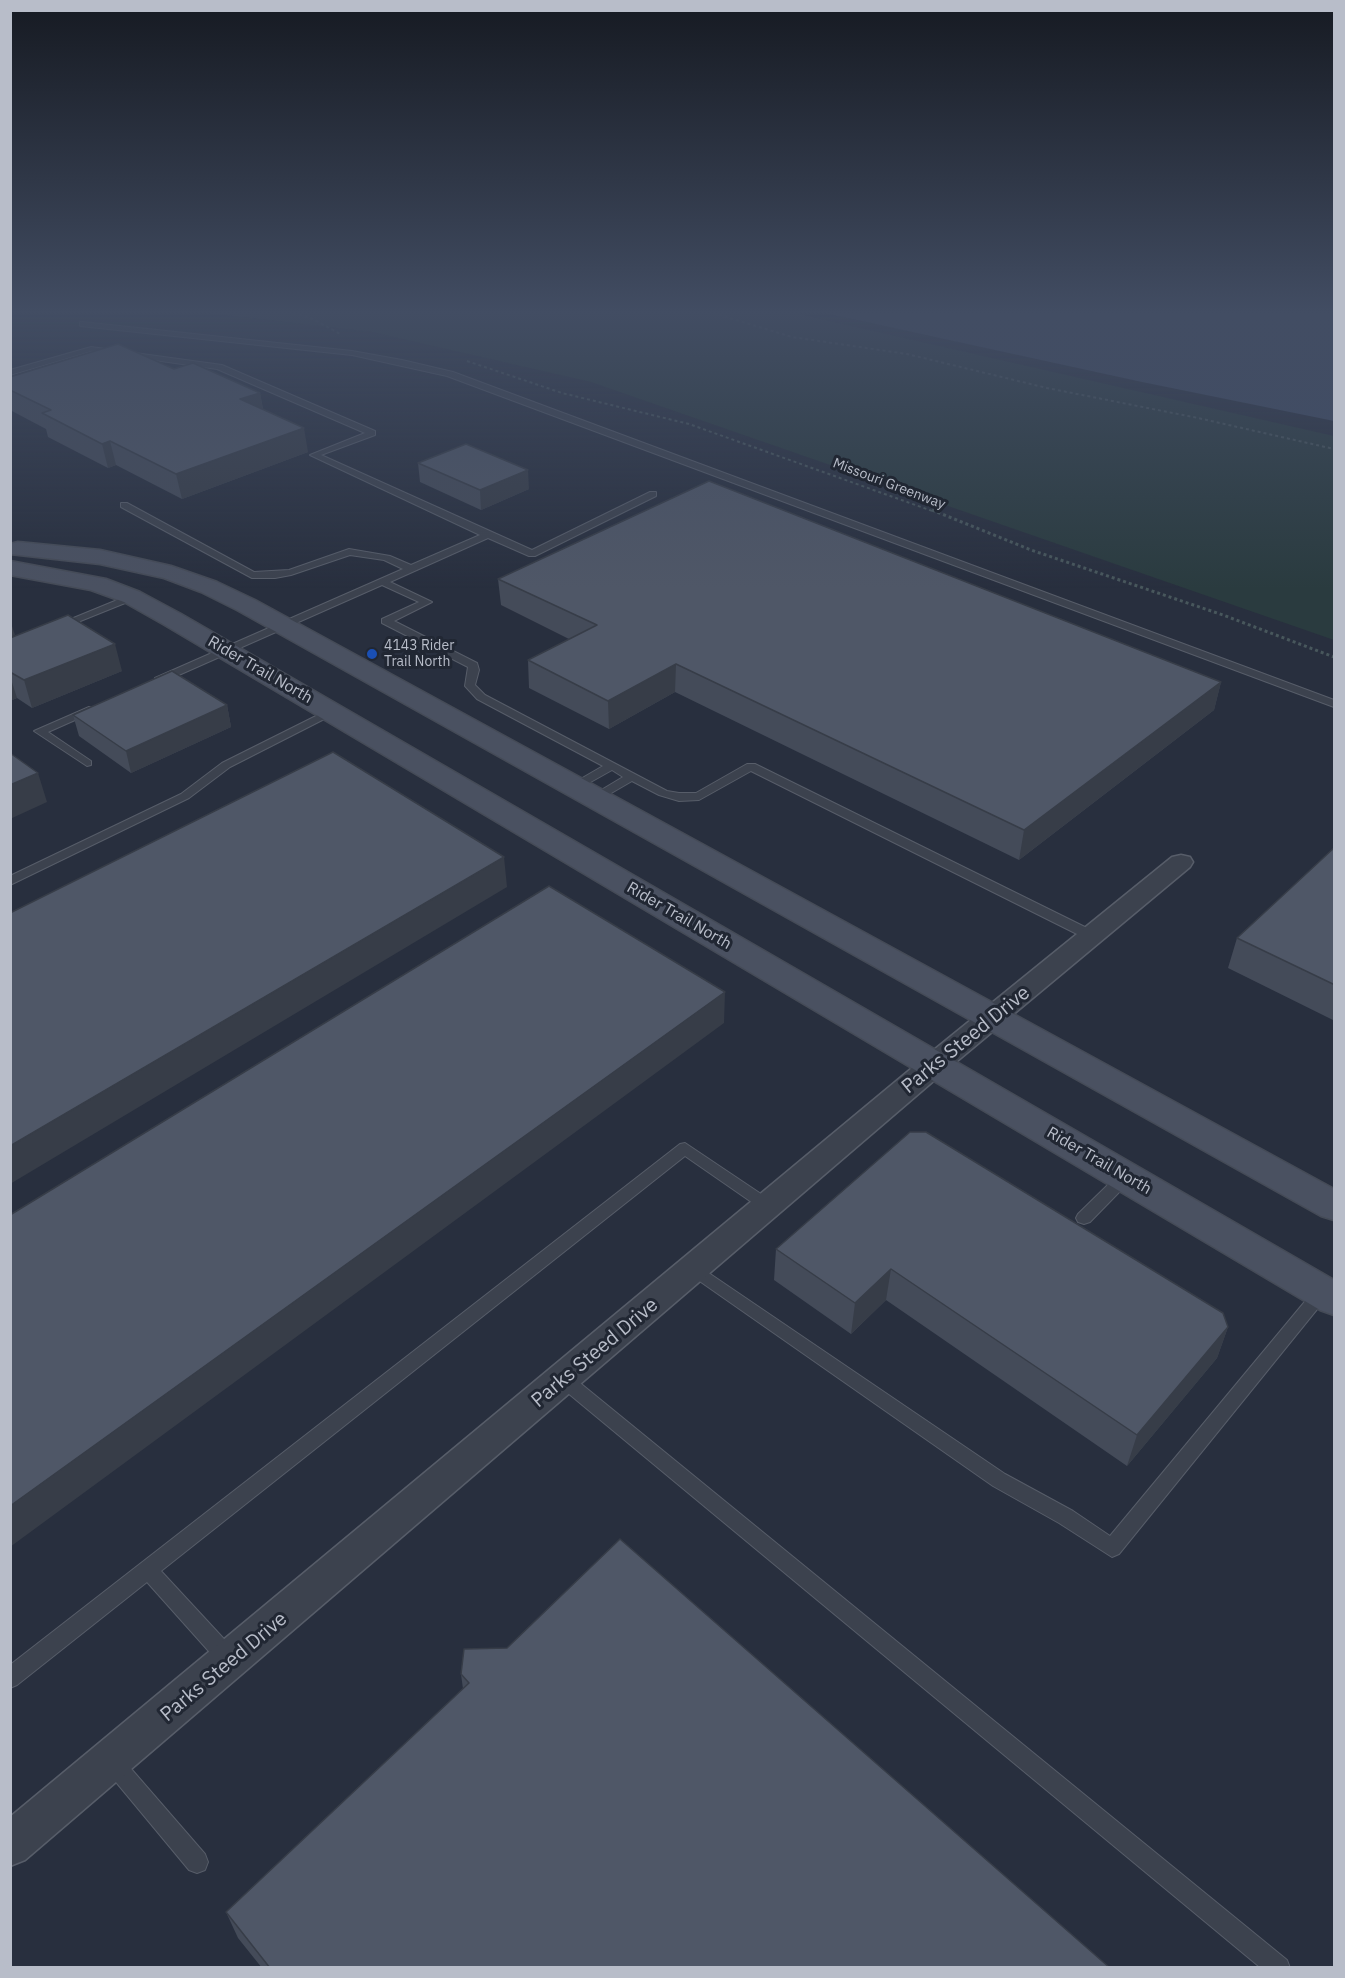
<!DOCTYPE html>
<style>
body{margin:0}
#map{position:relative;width:1345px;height:1978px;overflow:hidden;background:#282f3e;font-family:"IBM Plex Sans",sans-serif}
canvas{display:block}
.frame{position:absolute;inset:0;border:12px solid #b8bdc9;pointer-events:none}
</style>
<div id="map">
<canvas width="1345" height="1978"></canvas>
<div class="frame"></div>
</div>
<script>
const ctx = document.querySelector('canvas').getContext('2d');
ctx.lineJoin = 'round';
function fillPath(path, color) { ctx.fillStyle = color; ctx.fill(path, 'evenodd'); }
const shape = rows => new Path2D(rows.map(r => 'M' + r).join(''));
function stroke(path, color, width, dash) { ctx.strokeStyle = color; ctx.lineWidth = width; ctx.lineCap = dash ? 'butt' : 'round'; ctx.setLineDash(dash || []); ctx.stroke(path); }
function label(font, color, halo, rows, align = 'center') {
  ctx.font = font + ' "IBM Plex Sans",sans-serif'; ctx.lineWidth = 6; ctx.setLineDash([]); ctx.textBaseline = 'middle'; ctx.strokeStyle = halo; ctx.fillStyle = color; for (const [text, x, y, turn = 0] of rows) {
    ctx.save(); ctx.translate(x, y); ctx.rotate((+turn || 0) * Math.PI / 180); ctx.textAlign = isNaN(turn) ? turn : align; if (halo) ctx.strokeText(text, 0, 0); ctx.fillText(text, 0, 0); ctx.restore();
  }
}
const green = shape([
 [208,313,795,313,1334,436,1334,640,591,382,372,332]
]);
const water = shape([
 [825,313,1334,313,1334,421,1142,382]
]);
const pathFar1 = shape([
 [293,313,313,319,342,335],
 [713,313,792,337,907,354,1047,388,1198,418,1334,449],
 [467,361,562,393,689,424,935,512]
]);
const path = shape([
 [932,510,1031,550,1223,615,1334,657]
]);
const lane = shape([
 [83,322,352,351,402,360,453,372,1334,700,1334,707,447,376,352,355,80,326,80,322,83,322],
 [91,347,222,365,375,431,375,435,321,455,532,550,650,492,656,492,656,496,535,556,529,556,488,538,390,582,432,602,394,621,477,663,479,670,475,685,485,695,667,791,679,793,696,793,747,764,755,764,1097,933,1099,936,1092,940,1087,939,751,771,699,800,679,801,659,795,632,781,601,799,593,799,591,797,593,795,623,777,612,770,580,788,572,788,570,786,572,784,603,766,477,699,465,686,468,667,382,623,382,619,419,602,382,585,163,682,155,682,155,678,403,569,384,560,350,555,291,575,275,578,252,578,121,507,121,503,127,503,254,572,289,570,349,549,390,556,411,565,480,535,310,455,365,433,217,369,91,351,10,375,10,370,91,347],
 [132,594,135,595,135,599,63,628,59,629,54,626,132,594],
 [89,707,93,708,93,712,48,732,91,761,91,765,87,766,34,731,89,707],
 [330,709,335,712,334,714,230,767,189,798,10,885,10,876,181,794,222,763,330,709],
 [685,1143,773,1202,776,1206,773,1210,768,1212,763,1210,685,1156,161,1571,236,1652,239,1659,236,1666,229,1669,222,1666,147,1582,17,1685,10,1688,10,1665,680,1144,685,1143],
 [1125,1171,1130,1173,1133,1177,1130,1181,1090,1222,1084,1224,1078,1222,1076,1218,1078,1214,1120,1173,1125,1171],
 [694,1263,1005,1474,1073,1511,1110,1536,1317,1287,1323,1286,1329,1287,1331,1292,1119,1554,1112,1557,1059,1523,993,1486,688,1273,686,1269,688,1265,694,1263],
 [563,1372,569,1374,1287,1960,1290,1968,1261,1968,557,1384,554,1379,557,1374,563,1372],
 [113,1753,120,1756,205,1854,208,1862,205,1870,197,1873,189,1870,106,1770,103,1763,106,1756,113,1753]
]);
const street = shape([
 [1181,855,1190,857,1193,862,1190,867,944,1072,25,1860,10,1866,10,1817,924,1058,1172,857,1181,855]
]);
const secondary = shape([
 [18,542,100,550,171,566,217,582,255,600,1334,1189,1334,1220,1321,1216,237,610,201,592,164,578,100,564,10,554,10,544,18,542],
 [10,561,106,579,140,592,181,614,1334,1280,1334,1315,1320,1310,163,624,124,602,91,590,10,575,10,561]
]);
const wall = shape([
 [10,377,260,393,263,409,308,452,182,499,116,465,108,468,48,437,46,429,10,410],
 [418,463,529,489,481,510,420,482],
 [498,579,1221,682,1214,710,1019,860,675,692,609,729,529,688,528,660,569,639,501,605],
 [10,638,122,671,32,708,17,698,10,701],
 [227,705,231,727,131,773,79,736,73,715],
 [1335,847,1335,1021,1228,968,1237,938],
 [776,1249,1228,1327,1217,1358,1127,1466,886,1300,851,1334,774,1280],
 [461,1674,1110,1968,262,1968,238,1938,226,1912,463,1689]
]);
const shadedWall = shape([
 [260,393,264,416,240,399],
 [304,428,308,452,182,499,176,474],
 [110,441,116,465,108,468,102,444],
 [528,470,529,489,481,510,480,490],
 [10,620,15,635,10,638],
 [115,644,122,671,32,708,24,680],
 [676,664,675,692,609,729,608,701],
 [10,676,17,698,10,701],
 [1221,682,1214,710,1019,860,1024,830],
 [227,705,231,727,131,773,126,751],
 [38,773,47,802,10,819,10,785],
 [504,857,507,887,10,1184,10,1146],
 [725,992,724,1023,10,1547,10,1506],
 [891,1269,886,1300,851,1334,855,1303],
 [1228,1327,1217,1358,1127,1466,1137,1435]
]);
const building = shape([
 [118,344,174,369,193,363,260,393,240,399,304,428,176,474,110,441,102,444,42,413,51,410,10,390,10,377,118,344],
 [466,444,528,470,480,490,418,463,466,444],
 [709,481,1221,682,1024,830,676,664,608,701,528,660,597,625,498,579,709,481],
 [68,615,115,644,24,680,10,672,10,638,68,615],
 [172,671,227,705,126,751,73,715,172,671],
 [333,752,504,857,10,1146,10,913,333,752],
 [10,753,38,773,10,785,10,753],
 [1335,847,1335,985,1237,938,1335,847],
 [549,886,725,992,10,1506,10,1215,549,886],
 [910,1132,926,1132,1223,1313,1228,1327,1137,1435,891,1269,855,1303,776,1249,910,1132],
 [620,1539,1110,1968,270,1968,226,1912,469,1683,461,1674,464,1649,507,1648,620,1539]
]);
const markers = [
 [372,654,6,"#1a4fb4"]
];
const farStreetnames = [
 ["Missouri Greenway",889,484,21]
];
const farPoinames = [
 ["4143 Rider",384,646],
 ["Trail North",384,662]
];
const streetNames = [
 ["Rider Trail North",260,670,30],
 ["Rider Trail North",679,916,30],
 ["Rider Trail North",1099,1161,30]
];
const nearStreetnames = [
 ["Parks Steed Drive",966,1040,-39],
 ["Parks Steed Drive",595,1353,-40],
 ["Parks Steed Drive",224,1667,-40]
];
fillPath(green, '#2a3b3f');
fillPath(water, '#404c65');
stroke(lane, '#575d69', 2);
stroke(street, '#575d69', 3);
stroke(secondary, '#454b57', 3);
stroke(pathFar1, '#48575c', 2, [3, 3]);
stroke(path, '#48575c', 3, [3, 3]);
fillPath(lane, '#3c424e');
fillPath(street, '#3c424e');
fillPath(secondary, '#4a5161');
fillPath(wall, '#444b59');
fillPath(shadedWall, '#373d48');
fillPath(building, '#4f5767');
stroke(building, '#373d48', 1.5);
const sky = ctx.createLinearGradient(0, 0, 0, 589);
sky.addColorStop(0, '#161a22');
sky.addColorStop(0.53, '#424d63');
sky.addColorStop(1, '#424d6300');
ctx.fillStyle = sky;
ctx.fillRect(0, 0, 1345, 589);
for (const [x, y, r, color] of markers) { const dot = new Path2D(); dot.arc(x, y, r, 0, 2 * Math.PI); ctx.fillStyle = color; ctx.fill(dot); stroke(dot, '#212733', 2); }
label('14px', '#b8bdc9', '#212733', farStreetnames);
label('14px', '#b8bdc9', '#212733', farPoinames, 'left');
label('16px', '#b8bdc9', '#212733', streetNames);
label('20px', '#b8bdc9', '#212733', nearStreetnames);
</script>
